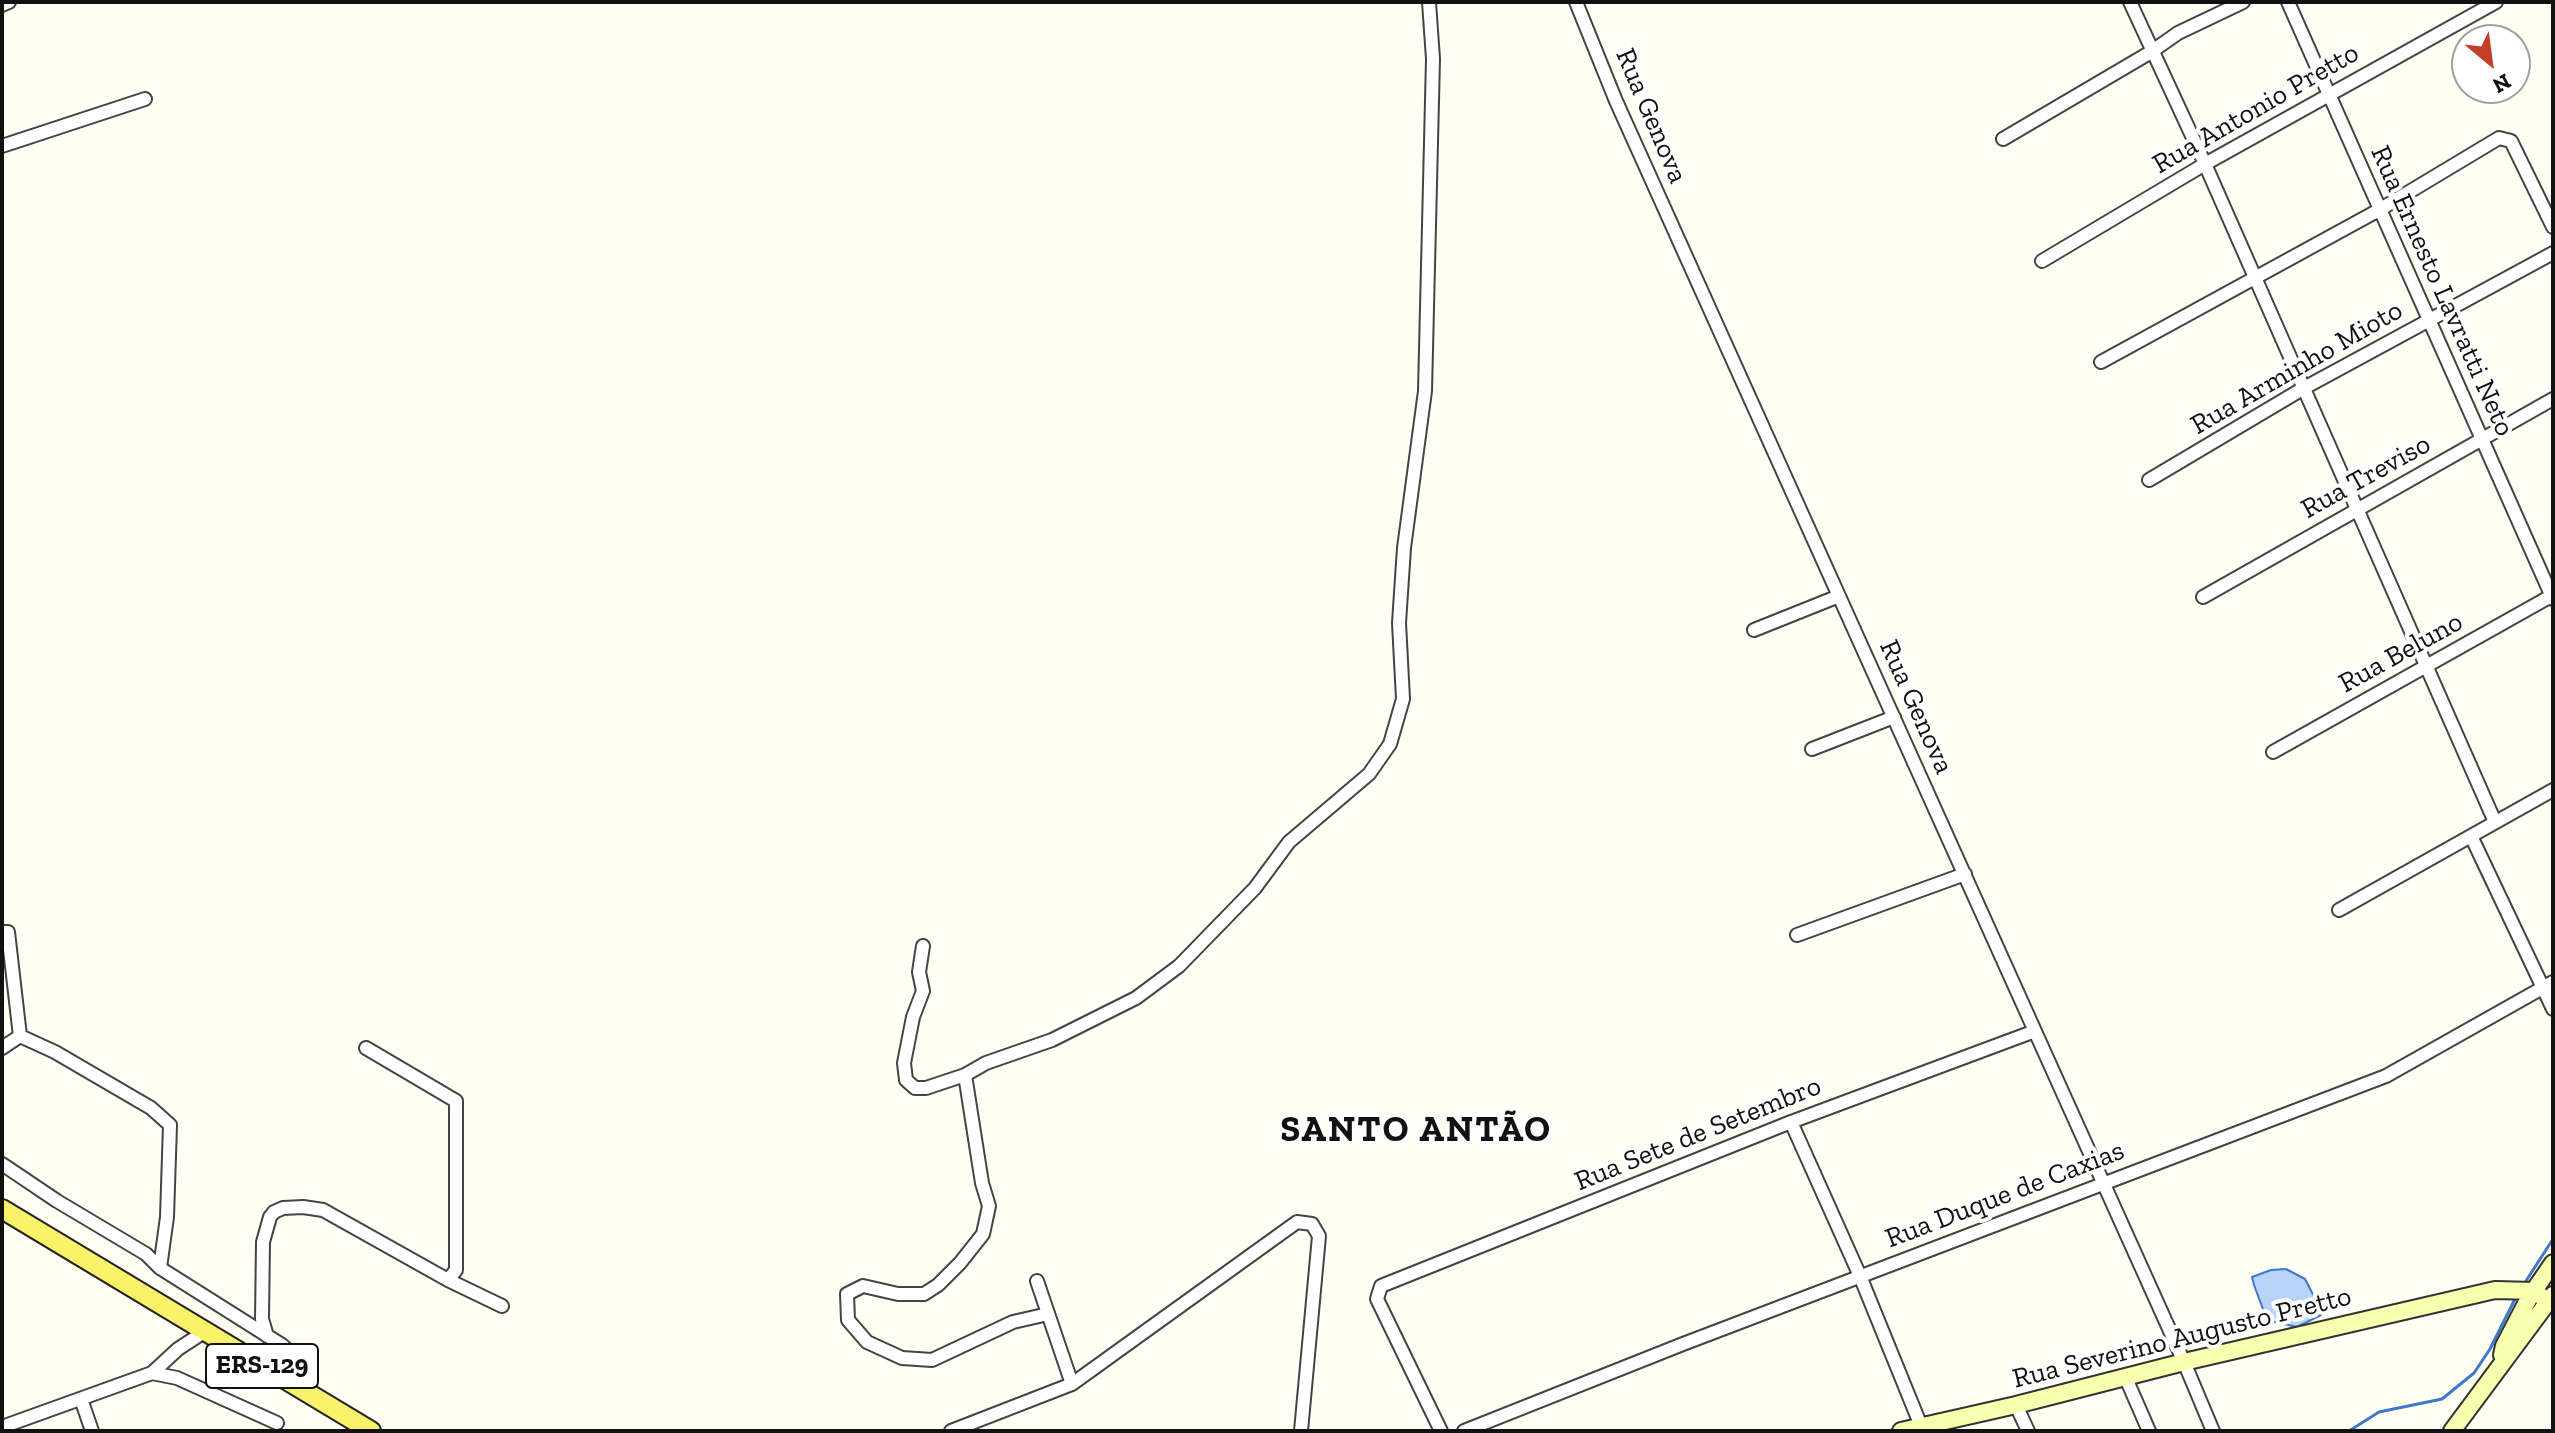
<!DOCTYPE html>
<meta charset="utf-8">
<style>
body{margin:0}
#map{position:relative;width:2555px;height:1433px;overflow:hidden;background:#fffff4;font-family:"Zilla Slab",serif}
canvas{display:block}
.frame{position:absolute;inset:0;border:4px solid #111;pointer-events:none}
.north{position:absolute;left:2451px;top:24px;width:80px;height:80px;box-sizing:border-box;background:#fff;border:2px solid #a0a0a0;border-radius:50%;rotate:151deg;font-size:22px;font-weight:700;line-height:32px;text-align:center;color:#111}
.north::after{content:'';display:block;margin:auto;width:28px;height:36px;background:#c33e26;clip-path:polygon(50% 0,100% 100%,50% 72%,0 100%)}
</style>
<div id="map">
<canvas width="2555" height="1433"></canvas>
<div class="frame"></div>
<div class="north">N</div>
</div>
<script>
const ctx = document.querySelector('canvas').getContext('2d');
ctx.lineJoin = 'round';
function fillPath(path, color) { ctx.fillStyle = color; ctx.fill(path, 'evenodd'); }
const shape = rows => new Path2D(rows.map(r => 'M' + r).join(''));
function stroke(path, color, width, dash) { ctx.strokeStyle = color; ctx.lineWidth = width; ctx.lineCap = dash ? 'butt' : 'round'; ctx.setLineDash(dash || []); ctx.stroke(path); }
function label(font, color, halo, rows, align = 'center') {
  ctx.font = font + ' "Zilla Slab",serif'; ctx.lineWidth = 8; ctx.setLineDash([]); ctx.textBaseline = 'middle'; ctx.strokeStyle = halo; ctx.fillStyle = color; for (const [text, x, y, turn = 0] of rows) {
    ctx.save(); ctx.translate(x, y); ctx.rotate((+turn || 0) * Math.PI / 180); ctx.textAlign = isNaN(turn) ? turn : align; if (halo) ctx.strokeText(text, 0, 0); ctx.fillText(text, 0, 0); ctx.restore();
  }
}
const water = shape([
 [2286,1269,2305,1279,2318,1304,2321,1315,2297,1327,2271,1321,2264,1312,2254,1285,2252,1277,2271,1270,2286,1269]
]);
const stream = shape([
 [2524,1284,2553,1239],
 [2349,1431,2379,1412,2442,1399,2474,1373,2490,1349,2516,1297]
]);
const street = shape([
 [1576,2,1616,101,2184,1362,2213,1431],
 [2130,2,2205,164,2495,822],
 [2288,2,2553,599],
 [2,5,9,2],
 [2003,139,2151,52,2178,33,2243,2],
 [2,146,145,99],
 [2042,261,2205,164,2496,2],
 [2101,362,2379,210,2499,138,2511,141,2553,227],
 [2149,480,2304,388,2553,253],
 [2203,597,2553,399],
 [1754,630,1839,596],
 [1812,749,1894,717],
 [2273,752,2553,595],
 [2471,836,2553,1009],
 [2339,910,2553,790],
 [2,932,8,932,20,1036],
 [1797,935,1965,874],
 [923,946,919,972,923,991,913,1017,904,1063,906,1080,915,1088,926,1088,965,1075,986,1063,1052,1040,1136,998,1179,966,1255,888,1289,842,1369,774,1390,744,1403,699,1399,623,1404,548,1425,391,1433,59,1429,2],
 [2,1048,20,1036,55,1052,151,1108,170,1125,167,1217,160,1268],
 [366,1048,456,1101,456,1270,448,1280],
 [965,1075,982,1183,989,1206,983,1234,960,1263,938,1285,924,1294,898,1294,863,1286,847,1294,848,1320,867,1342,902,1358,932,1360,1013,1322,1048,1314],
 [1791,1122,1860,1276,1921,1426],
 [2,1164,57,1201,146,1254,160,1268,282,1345,296,1358,299,1373,295,1386],
 [1037,1281,1072,1384],
 [267,1336,262,1319,263,1242,270,1217,274,1212,283,1208,303,1207,323,1210,448,1280,502,1306],
 [152,1373,178,1349,204,1332],
 [2125,1376,2149,1431],
 [81,1399,92,1431],
 [2016,1405,2028,1431],
 [2,1427,152,1373,177,1378,277,1423],
 [951,1431,1072,1384,1297,1222,1312,1224,1319,1236,1301,1431],
 [1441,1431,1377,1299,1381,1286,1791,1122,2035,1031],
 [1464,1431,1683,1344,2386,1076,2553,982]
]);
const secondary = shape([
 [2502,1355,2504,1346,2529,1298,2553,1263],
 [1901,1431,2016,1405,2184,1362,2495,1290,2535,1291,2548,1302],
 [2452,1431,2553,1295]
]);
const primary = shape([
 [2,1209,371,1431]
]);
const shields = [
 [262,1366,112]
];
const shieldNames = [
 ["ERS-129",262,1366]
];
const streetNames = [
 ["Rua Antonio Pretto",2256,109,-30],
 ["Rua Genova",1651,116,67],
 ["Rua Ernesto Lavratti Neto",2442,291,66],
 ["Rua Arminho Mioto",2297,368,-30],
 ["Rua Treviso",2366,477,-29],
 ["Rua Beluno",2401,653,-29],
 ["Rua Genova",1916,707,66],
 ["Rua Sete de Setembro",1698,1134,-22],
 ["Rua Duque de Caxias",2005,1195,-21],
 ["Rua Severino Augusto Pretto",2182,1338,-14]
];
const districtNames = [
 ["SANTO ANTÃO",1416,1131]
];
fillPath(water, '#b8d3f7');
stroke(water, '#3f78cf', 2);
stroke(stream, '#3f78cf', 3);
stroke(street, '#444', 16);
stroke(secondary, '#333', 20);
stroke(primary, '#222', 22);
stroke(street, '#fff', 12);
stroke(secondary, '#f8ffaf', 16);
stroke(primary, '#f9f36a', 18);
for (const [x, y, w] of shields) { const box = new Path2D(); box.roundRect(x - w / 2, y - 22, w, 44, 6); ctx.fillStyle = '#fff'; ctx.fill(box); stroke(box, '#111', 2); }
label('bold 26px', '#111', null, shieldNames);
label('28px', '#111', '#fff', streetNames);
ctx.letterSpacing = '2px';
label('bold 36px', '#111', '#fff', districtNames);
ctx.letterSpacing = '0px';
</script>
